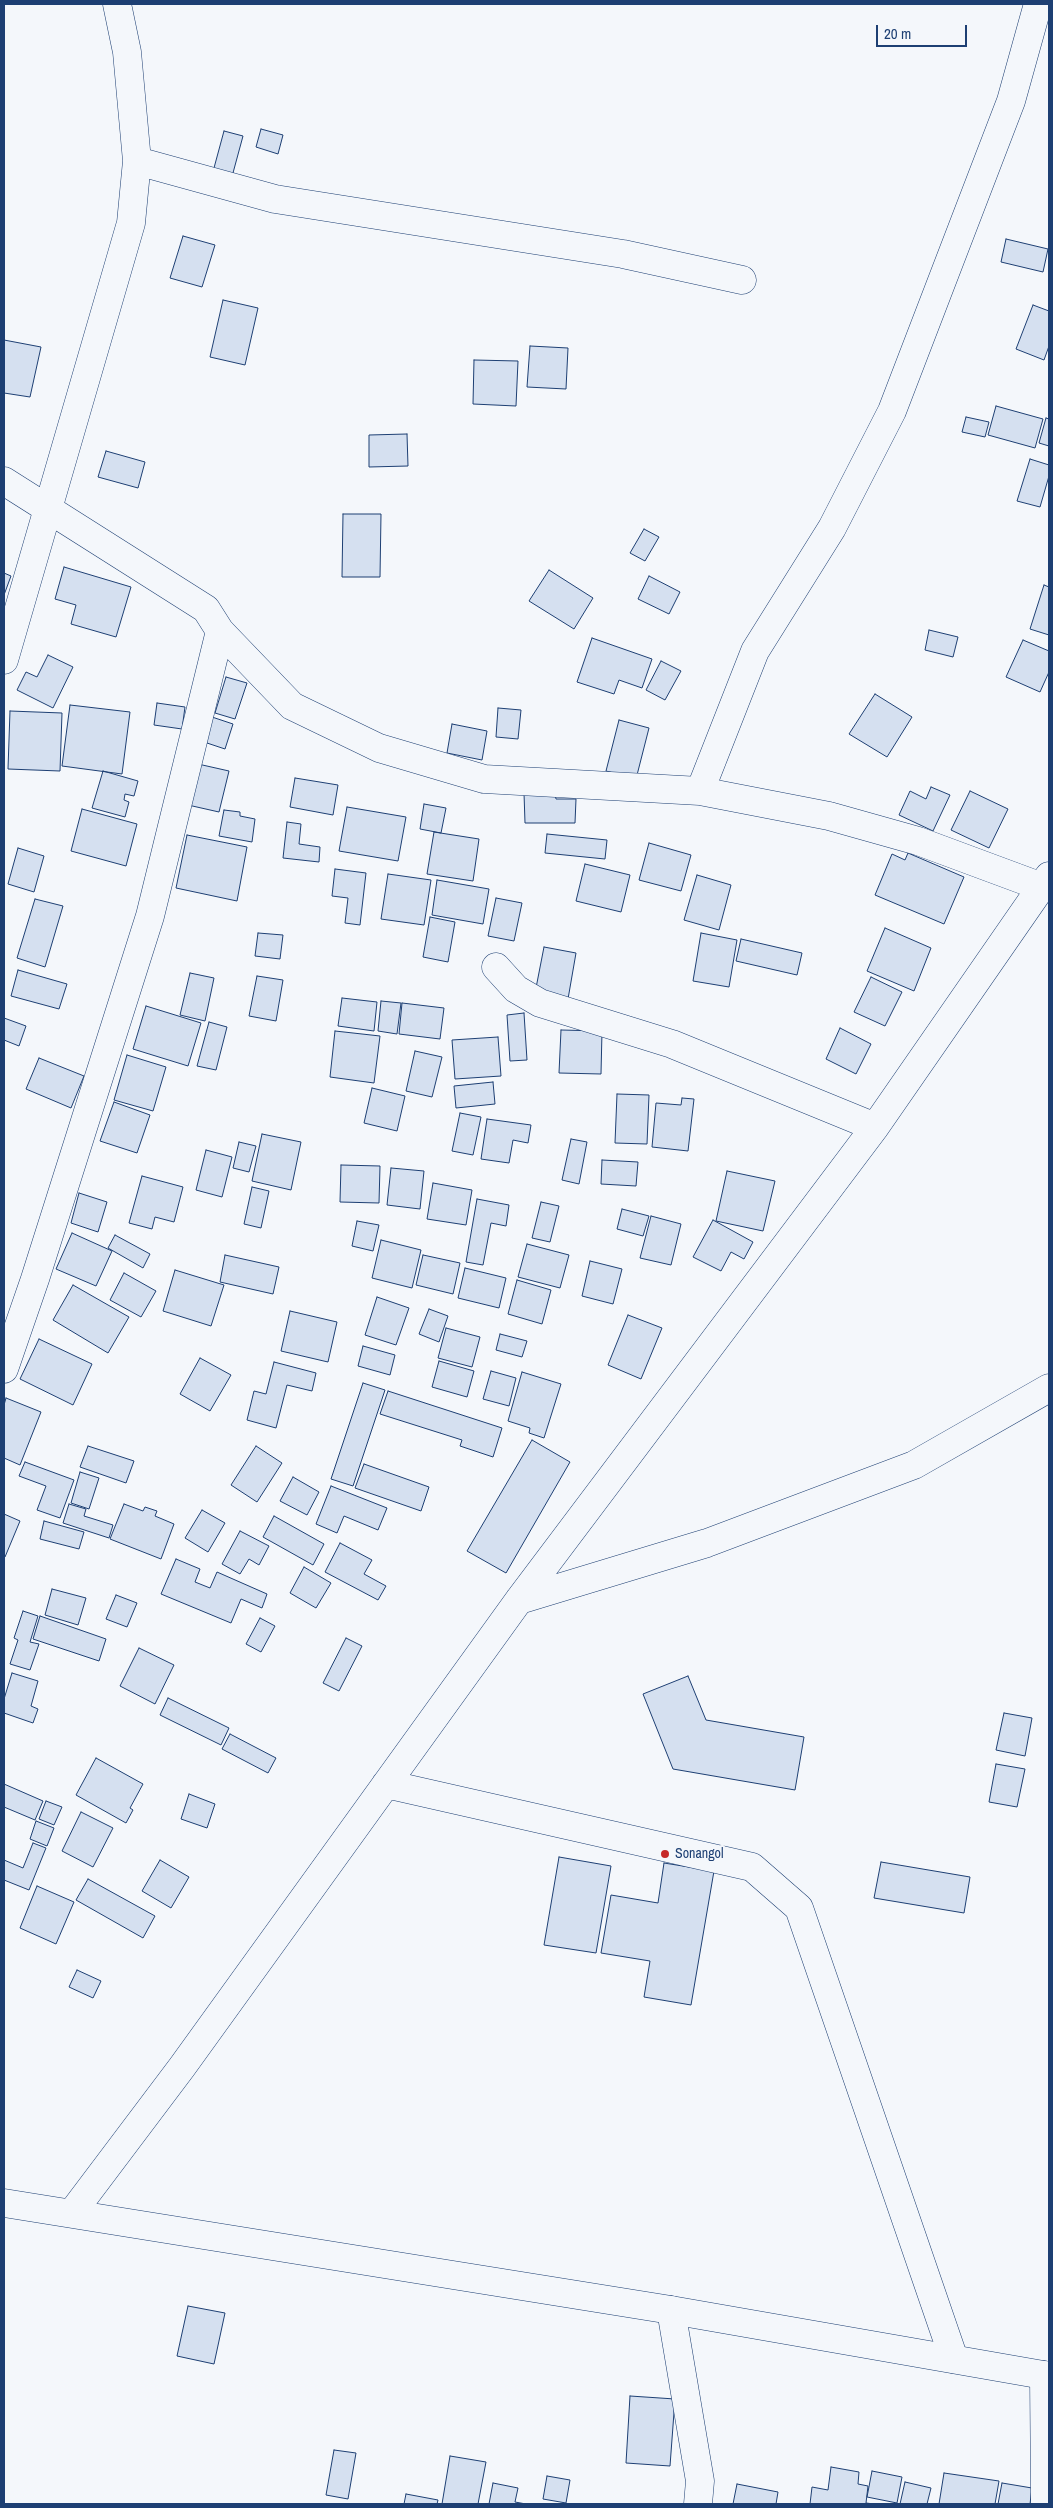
<!DOCTYPE html>
<style>
body{margin:0}
#map{position:relative;width:1053px;height:2508px;overflow:hidden;background:#f4f7fb;font-family:"Archivo Narrow",sans-serif}
canvas{display:block}
.frame{position:absolute;inset:0;border:5px solid #1d3f73;pointer-events:none}
.scale{position:absolute;left:876px;top:25px;width:91px;height:22px;box-sizing:border-box;border:2px solid #1d3f73;border-top:0;padding-left:6px;font-size:15px;line-height:18px;white-space:nowrap;color:#1d3f73;-webkit-text-stroke:4px #f4f7fb;paint-order:stroke}
</style>
<div id="map">
<canvas width="1053" height="2508"></canvas>
<div class="frame"></div>
<div class="scale">20 m</div>
</div>
<script>
const ctx = document.querySelector('canvas').getContext('2d');
ctx.lineJoin = 'round';
function fillPath(path, color) { ctx.fillStyle = color; ctx.fill(path, 'evenodd'); }
const shape = rows => new Path2D(rows.map(r => 'M' + r).join(''));
function stroke(path, color, width, dash) { ctx.strokeStyle = color; ctx.lineWidth = width; ctx.lineCap = dash ? 'butt' : 'round'; ctx.setLineDash(dash || []); ctx.stroke(path); }
function label(font, color, halo, rows, align = 'center') {
  ctx.font = font + ' "Archivo Narrow",sans-serif'; ctx.lineWidth = 4; ctx.setLineDash([]); ctx.textBaseline = 'middle'; ctx.strokeStyle = halo; ctx.fillStyle = color; for (const [text, x, y, turn = 0] of rows) {
    ctx.save(); ctx.translate(x, y); ctx.rotate((+turn || 0) * Math.PI / 180); ctx.textAlign = isNaN(turn) ? turn : align; if (halo) ctx.strokeText(text, 0, 0); ctx.fillText(text, 0, 0); ctx.restore();
  }
}
const building = shape([
 [261,129,283,135,278,154,256,147,261,129],
 [224,131,243,136,230,184,211,179,224,131],
 [183,236,215,245,202,287,170,278,183,236],
 [1006,239,1048,249,1043,272,1001,262,1006,239],
 [223,300,258,308,245,365,210,357,223,300],
 [1033,305,1049,311,1049,346,1044,360,1016,349,1033,305],
 [4,340,41,347,30,397,4,393,4,340],
 [530,346,568,348,566,389,527,387,530,346],
 [474,360,518,361,516,406,473,404,474,360],
 [996,406,1043,419,1035,448,988,435,996,406],
 [966,417,989,422,985,437,962,432,966,417],
 [1046,418,1049,419,1049,446,1039,443,1046,418],
 [407,434,408,466,369,467,369,435,407,434],
 [106,451,145,462,138,488,98,477,106,451],
 [1030,459,1049,465,1049,476,1040,507,1017,501,1030,459],
 [343,514,381,514,380,577,342,577,343,514],
 [644,529,659,537,645,561,630,553,644,529],
 [64,567,131,587,116,637,71,624,76,605,55,599,64,567],
 [549,570,593,598,574,629,529,601,549,570],
 [4,573,11,576,4,595,4,573],
 [649,576,680,592,669,614,638,599,649,576],
 [1044,585,1049,587,1049,635,1030,629,1044,585],
 [929,630,958,637,953,657,925,650,929,630],
 [592,638,652,659,642,688,619,680,614,694,577,682,592,638],
 [1023,640,1049,651,1049,672,1040,692,1006,677,1023,640],
 [48,655,73,667,53,708,17,690,26,672,37,677,48,655],
 [661,661,681,671,665,700,646,690,661,661],
 [226,677,247,683,235,719,215,713,226,677],
 [875,694,912,717,887,757,849,734,875,694],
 [157,703,185,707,182,729,154,725,157,703],
 [70,705,130,712,122,774,62,766,70,705],
 [498,708,521,710,518,739,496,737,498,708],
 [10,711,62,713,60,771,8,769,10,711],
 [212,717,233,724,225,749,204,742,212,717],
 [619,720,649,728,636,779,606,771,619,720],
 [452,724,487,731,482,760,447,753,452,724],
 [198,764,229,771,219,812,188,805,198,764],
 [103,771,138,781,134,796,125,794,124,800,129,802,125,817,92,808,103,771],
 [295,778,338,785,333,815,290,807,295,778],
 [931,787,950,795,933,831,899,815,910,791,926,799,931,787],
 [970,791,1008,809,989,848,951,830,970,791],
 [524,793,555,793,556,799,576,799,575,823,525,823,524,793],
 [424,804,446,808,441,833,420,829,424,804],
 [347,807,406,817,398,861,339,851,347,807],
 [82,809,137,824,126,866,71,851,82,809],
 [224,810,240,812,240,816,255,819,252,842,219,836,224,810],
 [287,822,301,824,299,844,320,847,319,862,283,858,287,822],
 [434,832,479,839,473,881,427,874,434,832],
 [547,834,607,840,605,859,545,853,547,834],
 [187,835,247,847,237,901,176,888,187,835],
 [649,843,691,855,681,891,639,880,649,843],
 [18,848,44,856,34,892,8,884,18,848],
 [908,853,964,877,944,924,875,895,892,854,905,860,908,853],
 [585,864,630,875,621,912,576,901,585,864],
 [335,869,366,873,360,925,345,923,348,898,332,896,335,869],
 [388,874,431,880,424,925,381,919,388,874],
 [697,875,731,885,719,930,684,920,697,875],
 [437,880,489,889,483,924,432,915,437,880],
 [496,898,522,903,514,941,488,936,496,898],
 [35,899,63,906,45,967,17,958,35,899],
 [430,917,455,922,448,962,423,957,430,917],
 [885,928,931,948,914,991,867,971,885,928],
 [258,933,283,935,280,959,255,956,258,933],
 [701,933,737,940,729,987,693,981,701,933],
 [741,939,802,953,797,975,736,961,741,939],
 [544,947,576,953,568,999,535,993,544,947],
 [18,970,67,984,59,1009,11,996,18,970],
 [190,973,214,978,205,1021,180,1015,190,973],
 [257,976,283,980,276,1021,249,1016,257,976],
 [871,977,902,992,885,1026,854,1012,871,977],
 [342,998,377,1002,374,1031,338,1026,342,998],
 [381,1001,401,1003,397,1034,378,1031,381,1001],
 [402,1003,444,1008,440,1039,399,1034,402,1003],
 [146,1006,201,1023,188,1066,133,1049,146,1006],
 [524,1013,527,1060,510,1061,507,1015,524,1013],
 [4,1018,26,1026,19,1046,4,1040,4,1018],
 [209,1022,227,1027,216,1070,197,1066,209,1022],
 [840,1028,871,1044,856,1074,826,1059,840,1028],
 [561,1030,602,1031,601,1074,559,1073,561,1030],
 [335,1031,380,1036,374,1083,330,1077,335,1031],
 [498,1037,501,1076,455,1079,452,1040,498,1037],
 [415,1051,442,1057,432,1097,406,1091,415,1051],
 [127,1055,166,1067,153,1111,114,1100,127,1055],
 [39,1058,84,1076,71,1108,26,1089,39,1058],
 [493,1082,495,1104,456,1108,454,1086,493,1082],
 [372,1088,405,1096,397,1131,364,1123,372,1088],
 [617,1094,649,1095,647,1144,615,1143,617,1094],
 [682,1098,694,1099,688,1151,652,1147,656,1103,681,1105,682,1098],
 [114,1102,150,1115,137,1153,100,1141,114,1102],
 [460,1113,481,1117,473,1155,452,1151,460,1113],
 [487,1119,531,1125,528,1143,513,1140,509,1163,481,1159,487,1119],
 [262,1134,301,1142,291,1190,252,1181,262,1134],
 [571,1139,587,1142,579,1184,562,1180,571,1139],
 [239,1142,256,1146,249,1172,233,1168,239,1142],
 [206,1150,232,1157,222,1197,196,1190,206,1150],
 [602,1160,638,1162,636,1186,601,1184,602,1160],
 [341,1165,380,1166,379,1203,340,1202,341,1165],
 [391,1168,424,1171,420,1209,387,1205,391,1168],
 [727,1171,775,1181,763,1231,716,1221,727,1171],
 [142,1176,183,1187,174,1222,155,1217,152,1229,129,1223,142,1176],
 [433,1183,472,1190,466,1225,427,1219,433,1183],
 [252,1187,269,1191,261,1228,244,1224,252,1187],
 [79,1193,107,1202,98,1232,71,1223,79,1193],
 [477,1199,509,1205,506,1226,491,1223,483,1265,466,1262,477,1199],
 [541,1202,559,1206,550,1242,532,1238,541,1202],
 [622,1209,649,1216,643,1236,617,1229,622,1209],
 [651,1216,681,1224,671,1265,640,1258,651,1216],
 [713,1220,753,1242,744,1259,731,1252,721,1271,693,1257,713,1220],
 [357,1221,379,1225,373,1251,352,1246,357,1221],
 [72,1233,112,1251,96,1286,56,1269,72,1233],
 [115,1235,150,1254,143,1268,108,1248,115,1235],
 [381,1240,421,1250,412,1288,372,1278,381,1240],
 [527,1244,569,1255,560,1288,518,1277,527,1244],
 [225,1255,279,1267,273,1294,220,1282,225,1255],
 [423,1255,460,1263,453,1294,416,1285,423,1255],
 [590,1261,622,1269,613,1304,582,1296,590,1261],
 [465,1268,506,1278,499,1308,458,1298,465,1268],
 [175,1270,224,1285,211,1326,163,1311,175,1270],
 [124,1273,156,1291,141,1317,110,1300,124,1273],
 [517,1280,551,1290,542,1324,508,1314,517,1280],
 [73,1285,129,1317,108,1353,53,1320,73,1285],
 [377,1297,409,1308,396,1345,365,1335,377,1297],
 [429,1309,448,1316,439,1342,419,1334,429,1309],
 [290,1311,337,1322,328,1362,281,1351,290,1311],
 [628,1315,662,1328,641,1379,608,1365,628,1315],
 [446,1328,480,1337,472,1367,438,1358,446,1328],
 [500,1334,527,1341,522,1357,496,1350,500,1334],
 [39,1339,92,1364,73,1405,20,1379,39,1339],
 [363,1346,395,1355,390,1375,358,1366,363,1346],
 [200,1358,231,1375,210,1411,180,1394,200,1358],
 [439,1361,474,1371,467,1397,432,1387,439,1361],
 [274,1362,316,1373,312,1391,287,1385,276,1428,247,1420,254,1391,266,1394,274,1362],
 [491,1371,516,1378,509,1406,483,1399,491,1371],
 [522,1372,561,1384,544,1438,529,1433,530,1428,508,1421,522,1372],
 [363,1383,385,1390,353,1486,331,1479,363,1383],
 [388,1391,502,1428,493,1457,460,1446,462,1440,380,1414,388,1391],
 [6,1398,41,1412,20,1465,4,1458,4,1405,6,1398],
 [532,1440,570,1462,506,1573,467,1551,532,1440],
 [88,1446,134,1461,126,1483,80,1467,88,1446],
 [256,1446,282,1463,257,1502,231,1485,256,1446],
 [25,1462,74,1480,60,1518,37,1510,46,1486,19,1476,25,1462],
 [364,1464,429,1487,421,1511,355,1488,364,1464],
 [80,1472,99,1478,89,1509,71,1503,80,1472],
 [293,1477,319,1492,307,1515,280,1501,293,1477],
 [331,1486,387,1508,378,1530,344,1516,337,1533,316,1524,331,1486],
 [69,1504,86,1509,84,1516,113,1525,109,1538,63,1523,69,1504],
 [124,1504,143,1511,145,1507,157,1511,155,1516,174,1524,161,1559,110,1539,124,1504],
 [202,1510,225,1523,208,1552,185,1538,202,1510],
 [4,1514,20,1521,5,1557,4,1557,4,1514],
 [274,1516,324,1544,313,1565,263,1537,274,1516],
 [44,1521,84,1532,79,1549,40,1539,44,1521],
 [240,1531,269,1546,259,1565,249,1559,240,1574,222,1564,240,1531],
 [340,1543,372,1560,364,1574,386,1586,378,1600,325,1572,340,1543],
 [176,1559,200,1569,195,1582,210,1588,217,1572,267,1594,262,1608,241,1599,231,1623,161,1594,176,1559],
 [304,1567,331,1583,316,1608,290,1593,304,1567],
 [52,1589,86,1598,78,1625,45,1615,52,1589],
 [116,1595,137,1603,127,1627,106,1619,116,1595],
 [23,1611,38,1616,30,1642,39,1644,30,1670,10,1664,18,1640,14,1638,23,1611],
 [40,1616,106,1639,99,1661,33,1639,40,1616],
 [260,1618,275,1626,261,1652,246,1644,260,1618],
 [346,1638,362,1646,339,1691,323,1683,346,1638],
 [139,1648,174,1665,155,1704,120,1686,139,1648],
 [12,1673,38,1681,31,1706,38,1709,33,1723,4,1713,4,1699,12,1673],
 [688,1676,706,1720,804,1737,795,1790,673,1769,643,1694,688,1676],
 [168,1698,229,1728,221,1745,160,1715,168,1698],
 [1004,1713,1032,1718,1025,1756,996,1750,1004,1713],
 [230,1734,276,1758,268,1773,222,1749,230,1734],
 [96,1758,143,1784,130,1808,133,1810,126,1823,76,1795,96,1758],
 [996,1764,1025,1769,1017,1807,989,1802,996,1764],
 [4,1784,43,1801,35,1820,4,1807,4,1784],
 [189,1794,215,1804,207,1828,181,1819,189,1794],
 [46,1801,62,1807,54,1825,39,1819,46,1801],
 [81,1812,113,1828,93,1867,62,1851,81,1812],
 [36,1821,54,1828,47,1846,30,1839,36,1821],
 [33,1843,46,1848,29,1890,4,1880,4,1860,23,1868,33,1843],
 [559,1857,611,1866,596,1953,544,1945,559,1857],
 [160,1860,189,1877,171,1908,142,1891,160,1860],
 [881,1862,970,1877,964,1913,874,1898,881,1862],
 [664,1863,714,1871,691,2005,644,1997,650,1961,601,1953,611,1895,658,1903,664,1863],
 [88,1879,155,1916,143,1938,76,1900,88,1879],
 [37,1886,74,1902,56,1944,20,1928,37,1886],
 [77,1970,101,1981,93,1998,69,1987,77,1970],
 [188,2306,225,2313,214,2364,177,2356,188,2306],
 [630,2396,675,2399,670,2466,626,2463,630,2396],
 [334,2450,356,2453,348,2499,326,2495,334,2450],
 [450,2456,486,2462,478,2504,442,2504,450,2456],
 [831,2467,859,2472,858,2484,868,2486,866,2503,874,2504,810,2504,812,2487,828,2490,831,2467],
 [872,2471,902,2477,897,2503,867,2497,872,2471],
 [944,2473,999,2481,995,2504,939,2504,944,2473],
 [547,2476,570,2480,566,2503,543,2499,547,2476],
 [905,2482,931,2488,927,2504,900,2504,905,2482],
 [493,2483,518,2488,515,2502,526,2504,489,2504,493,2483],
 [1002,2483,1032,2488,1030,2504,998,2504,1002,2483],
 [737,2484,778,2492,776,2504,733,2504,737,2484],
 [406,2494,438,2500,437,2504,404,2504,406,2494]
]);
const minor = shape([
 [137,161,275,199,623,254,742,280],
 [4,481,206,609,220,631,150,916,35,1279,4,1369],
 [220,631,292,706,379,748,484,779,700,791,829,816,918,841,1042,887],
 [4,660,131,223,137,161,127,52,117,4],
 [700,791,755,651,832,528,892,411,1011,101,1038,4],
 [496,967,516,989,540,1003,672,1044,875,1127],
 [519,1600,707,1543,914,1465,1049,1388],
 [386,1784,752,1867,799,1908,954,2359],
 [72,2213,182,2067,519,1600,875,1127,1049,876],
 [671,2310,700,2481,698,2504],
 [1044,2375,1045,2504]
]);
const major = shape([
 [4,2203,671,2310,1049,2376]
]);
const markers = [
 [665,1854,5,"#c62828"]
];
const poiNames = [
 ["Sonangol",675,1854]
];
fillPath(building, '#d5e0f0');
stroke(building, '#1d3f73', 1);
stroke(minor, '#1d3f73', 29);
stroke(major, '#1d3f73', 29);
stroke(minor, '#f4f7fb', 28);
stroke(major, '#f4f7fb', 28);
for (const [x, y, r, color] of markers) { const dot = new Path2D(); dot.arc(x, y, r, 0, 2 * Math.PI); ctx.fillStyle = color; ctx.fill(dot); stroke(dot, '#f4f7fb', 2); }
label('14px', '#1d3f73', '#f4f7fb', poiNames, 'left');
</script>
